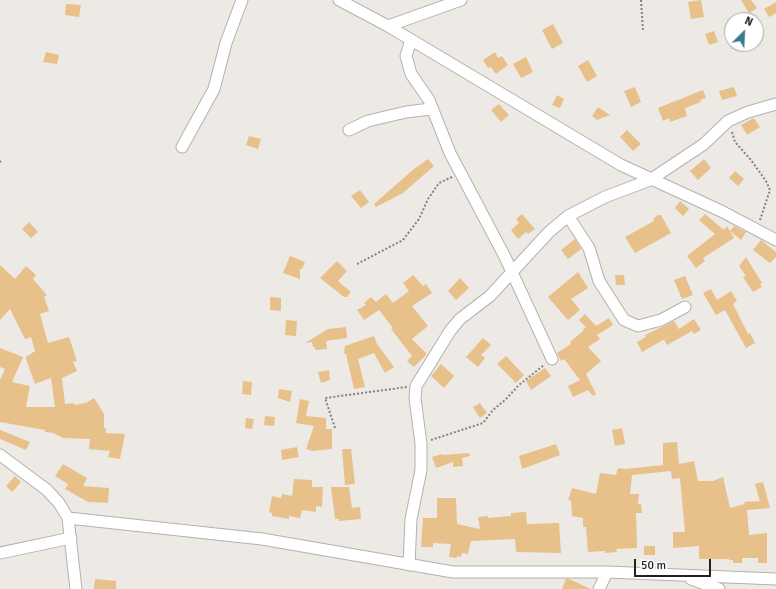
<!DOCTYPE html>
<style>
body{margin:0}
#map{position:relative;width:776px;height:589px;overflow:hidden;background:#edeae5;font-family:Signika,sans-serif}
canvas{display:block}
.north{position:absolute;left:724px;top:12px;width:40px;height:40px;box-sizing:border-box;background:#fff;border:1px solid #a7a6a5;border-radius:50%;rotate:24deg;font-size:11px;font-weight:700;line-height:16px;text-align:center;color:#22211f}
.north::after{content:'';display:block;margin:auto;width:14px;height:18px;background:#397a8d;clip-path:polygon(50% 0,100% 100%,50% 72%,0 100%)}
.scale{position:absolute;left:634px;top:559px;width:77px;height:18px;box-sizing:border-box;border:2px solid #22211f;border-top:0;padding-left:5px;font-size:12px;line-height:14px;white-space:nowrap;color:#22211f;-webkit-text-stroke:3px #fff;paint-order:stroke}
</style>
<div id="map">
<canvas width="776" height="589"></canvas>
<div class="north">N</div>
<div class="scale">50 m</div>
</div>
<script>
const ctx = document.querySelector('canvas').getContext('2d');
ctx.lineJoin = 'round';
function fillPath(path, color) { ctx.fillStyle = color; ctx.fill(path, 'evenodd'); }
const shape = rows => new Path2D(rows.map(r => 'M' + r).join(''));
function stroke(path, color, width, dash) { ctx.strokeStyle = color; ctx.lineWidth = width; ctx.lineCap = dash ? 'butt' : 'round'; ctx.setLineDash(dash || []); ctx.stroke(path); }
const building = shape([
 [701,0,704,17,691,19,688,2],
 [741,0,751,0,757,8,749,13],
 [776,2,776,13,769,17,764,9],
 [66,4,81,5,79,17,65,15],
 [553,24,563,43,552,49,542,30],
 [714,31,718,42,709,45,705,34],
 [46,52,59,55,57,64,43,62],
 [495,52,498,58,502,56,508,65,496,74,491,67,488,68,483,60],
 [526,57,533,72,521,78,513,64],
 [588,60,597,76,587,82,578,66],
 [635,87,641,102,631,107,624,91],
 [734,87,737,96,722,100,719,91],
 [703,90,706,98,700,100,701,102,685,108,687,116,670,122,669,118,663,121,658,108],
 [557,95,564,99,560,108,552,105],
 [499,104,509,115,501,122,491,110],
 [598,107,610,115,597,120,592,116],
 [754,118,760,127,747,135,741,125],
 [627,130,641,144,633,151,620,137],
 [249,136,261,139,258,149,246,145],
 [428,159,434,166,403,193,376,207,374,204,414,169],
 [704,159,711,168,698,180,690,171],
 [735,171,744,179,738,186,729,178],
 [360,190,369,202,361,208,351,196],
 [680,201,689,209,683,216,675,208],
 [522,214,535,229,528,234,526,232,518,239,511,230,519,223,516,219],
 [705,214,724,230,727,226,734,238,703,258,705,261,696,268,687,256,715,234,699,220],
 [658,215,661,215,671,233,635,253,625,237,654,221,653,219],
 [29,222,38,232,31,238,22,229],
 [734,226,746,232,741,240,730,231],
 [575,239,581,249,568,259,561,250],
 [761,240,776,252,776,257,770,263,753,250],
 [290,256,305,262,302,269,300,269,300,279,283,273],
 [746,257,762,283,760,284,762,287,753,292,743,277,746,276,739,266],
 [337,261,347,271,338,281,351,292,347,297,344,297,320,278],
 [0,265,15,279,26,266,36,275,33,279,47,295,44,297,49,311,40,314,48,343,69,337,77,361,73,362,77,371,62,378,65,404,74,403,74,405,86,403,94,398,104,414,104,428,106,428,106,433,125,434,120,459,108,457,110,451,89,449,90,439,63,438,53,433,45,432,45,430,0,422,0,380,5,369,0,367,0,348,23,357,12,382,30,386,26,407,55,407,51,378,35,384,26,359,26,357,35,351,31,337,25,339,10,309,0,320],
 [578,272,588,288,571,299,580,310,568,320,548,297],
 [413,275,423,286,426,284,432,293,412,306,428,326,412,339,427,354,414,367,407,361,412,356,391,329,393,328,379,310,364,320,357,310,366,305,364,303,371,297,376,302,386,294,393,303,409,291,403,283],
 [615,275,624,275,625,285,616,285],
 [685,276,693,295,682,299,674,280],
 [460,278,469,288,456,300,448,291],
 [711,289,717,300,731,291,737,301,733,304,748,334,750,333,755,343,746,348,725,310,716,315,703,293],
 [270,297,281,298,281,311,270,310],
 [585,314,596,326,609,318,613,325,597,335,600,339,588,347,601,361,586,374,596,394,593,396,588,390,573,397,568,386,580,380,564,359,561,361,557,353,571,344,570,342,584,330,583,329,586,327,579,320],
 [694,319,701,330,694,334,692,331,667,345,664,340,670,336,642,352,637,342,646,337,645,335,674,321,679,329],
 [286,320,297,321,296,336,285,335],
 [346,327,347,338,326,341,327,349,315,350,315,347,313,347,312,342,305,343,328,329],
 [374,336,377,344,394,367,385,373,374,353,358,359,365,387,354,389,346,354,344,354,345,346],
 [483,338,491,345,481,355,485,358,478,367,466,357],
 [506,356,524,375,516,383,497,364],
 [441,364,454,376,444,388,431,376],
 [545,368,551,376,531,390,526,381],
 [329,370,330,380,321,383,318,372],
 [243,381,252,382,251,395,242,394],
 [279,389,292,391,290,402,278,398],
 [300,399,309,401,306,416,326,418,326,429,332,429,332,449,312,451,306,449,314,426,296,423],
 [480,403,487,413,480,418,473,407],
 [265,416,275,417,274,426,264,425],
 [246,418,254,419,252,429,245,428],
 [622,428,625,444,615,446,612,430],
 [0,430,30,442,26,450,0,439],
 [677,442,679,464,694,461,698,481,713,481,723,477,730,508,745,504,744,502,760,501,755,484,763,482,770,508,747,510,749,535,767,533,767,563,758,563,758,558,742,558,742,563,733,563,733,560,729,560,729,559,699,559,699,546,673,548,673,532,685,532,680,478,672,479,671,471,632,475,630,494,639,494,638,504,641,504,642,513,636,513,637,548,616,549,617,552,605,553,605,551,588,552,586,527,583,527,583,518,572,516,571,500,568,500,572,488,596,494,600,473,616,475,618,468,625,469,663,465,663,443],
 [556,444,560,455,522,469,519,456],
 [297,447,299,457,282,460,281,450],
 [342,449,351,449,355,484,345,485],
 [469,453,470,456,462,458,463,466,453,467,453,462,436,468,432,457,442,454,443,455],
 [63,464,87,478,83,486,109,488,108,503,88,502,65,489,68,484,55,476],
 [15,476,21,482,12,492,6,486],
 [294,479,312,480,312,487,323,487,322,507,316,506,316,512,302,510,300,518,289,516,289,519,272,516,272,513,269,512,272,496,281,498,282,494,292,496],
 [331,487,349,487,352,508,360,507,361,519,339,521,339,519,335,519],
 [437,498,456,498,457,524,480,529,478,517,488,516,488,518,511,516,511,513,526,512,527,524,559,523,561,553,516,552,515,539,471,541,468,554,462,553,461,557,457,556,457,558,449,557,451,544,433,543,433,547,421,547,423,518,437,518],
 [644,546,655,546,655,555,644,555],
 [95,579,116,581,116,589,94,589],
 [566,579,569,579,591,589,562,589]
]);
const path = shape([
 [641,0,643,31],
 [732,132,735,142,751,160,766,181,770,190,760,220],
 [0,162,1,161],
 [357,264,403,240,419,219,428,199,439,183,452,177],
 [335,428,325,398,407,387],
 [431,440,483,423,493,410,506,399,519,385,544,365]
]);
const minor = shape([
 [339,0,388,26,621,165,721,211,776,240],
 [388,26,461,0],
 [411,40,406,56,411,74,429,100,450,153,505,257,552,359],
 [349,130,368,121,406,112,431,109],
 [182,147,214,89,226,43,242,0],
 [568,216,589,248,599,281,624,320,638,326,661,320,685,307],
 [0,455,47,490,59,503,68,518,262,539,453,572,607,572,776,579],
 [68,518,76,589],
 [0,553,71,538],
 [409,565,411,519,421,470,421,444,415,398,416,386,450,331,460,319,490,296,549,232,568,216,605,197,650,180,704,144,728,121,748,112,776,104],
 [691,579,719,589],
 [599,589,607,572]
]);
fillPath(building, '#e7c08a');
stroke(minor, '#b5b1ad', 13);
stroke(path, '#84827e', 2, [2, 2]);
stroke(minor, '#fff', 11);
</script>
